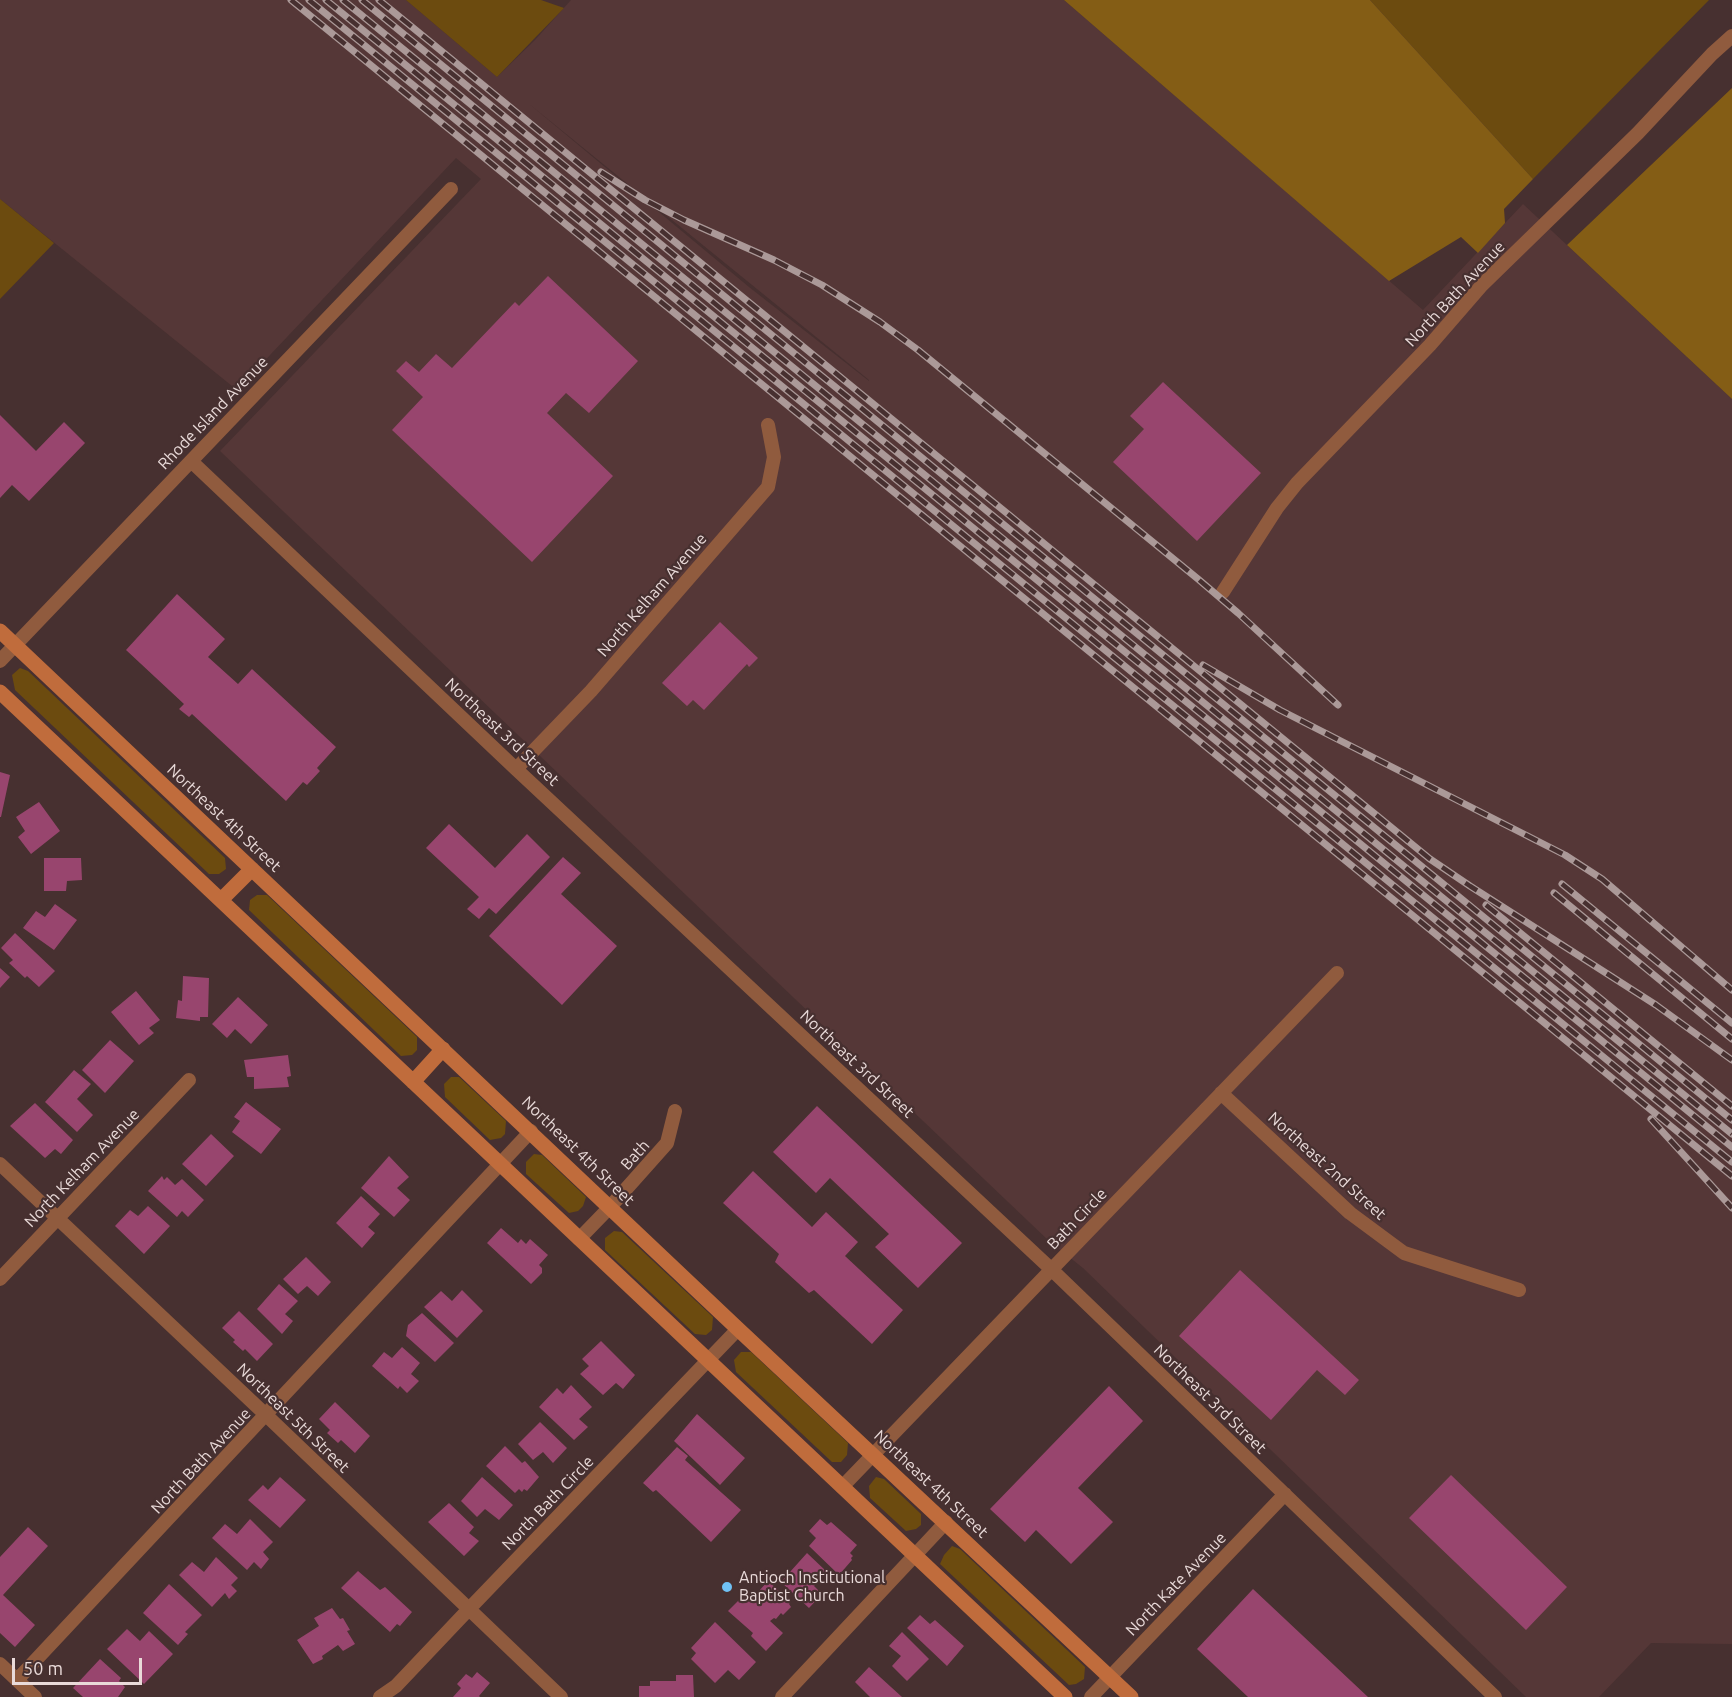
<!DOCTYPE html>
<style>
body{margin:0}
#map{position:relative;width:1732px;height:1697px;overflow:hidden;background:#473030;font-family:Ubuntu,sans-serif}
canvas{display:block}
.scale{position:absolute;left:12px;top:1658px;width:130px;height:27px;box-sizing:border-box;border:3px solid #e9dad9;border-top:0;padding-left:8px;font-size:18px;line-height:21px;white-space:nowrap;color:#e9dad9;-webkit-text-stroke:4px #473030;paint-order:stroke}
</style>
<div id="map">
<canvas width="1732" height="1697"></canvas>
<div class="scale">50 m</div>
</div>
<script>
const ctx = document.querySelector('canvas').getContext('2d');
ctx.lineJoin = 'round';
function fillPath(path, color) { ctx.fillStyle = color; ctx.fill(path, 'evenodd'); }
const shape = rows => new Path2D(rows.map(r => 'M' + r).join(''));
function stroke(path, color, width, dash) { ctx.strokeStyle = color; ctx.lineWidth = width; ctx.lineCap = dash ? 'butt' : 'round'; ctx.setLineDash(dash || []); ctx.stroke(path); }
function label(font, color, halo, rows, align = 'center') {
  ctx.font = font + ' Ubuntu,sans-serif'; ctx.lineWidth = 4.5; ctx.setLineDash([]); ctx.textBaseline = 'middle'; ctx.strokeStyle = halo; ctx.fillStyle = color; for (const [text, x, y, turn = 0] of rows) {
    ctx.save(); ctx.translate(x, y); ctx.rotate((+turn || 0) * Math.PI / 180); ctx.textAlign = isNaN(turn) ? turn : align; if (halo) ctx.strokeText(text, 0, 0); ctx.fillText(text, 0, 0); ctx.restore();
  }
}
const built = shape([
 [0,0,406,0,497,77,535,40,571,0,1064,0,1423,310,1523,204,1732,399,1732,1644,1651,1643,1599,1697,1526,1697,1083,1268,1049,1241,220,451,481,179,456,158,237,390,0,199],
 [528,103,869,380,869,381,749,287]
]);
const green = shape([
 [406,0,541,0,564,8,497,77],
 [1370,0,1709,0,1533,179],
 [0,199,54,243,0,299],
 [20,668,28,671,225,858,226,869,219,874,209,874,15,690,12,675],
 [257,895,267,895,417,1037,417,1050,412,1055,401,1056,249,910,250,900],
 [451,1077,459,1077,506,1121,505,1134,501,1138,490,1140,445,1097,444,1084],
 [534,1154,542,1155,586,1197,583,1206,578,1211,569,1213,526,1174,526,1162],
 [614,1231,622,1232,713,1317,712,1330,706,1335,695,1334,605,1250,605,1238],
 [741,1352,751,1352,848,1443,847,1455,841,1462,832,1462,736,1372,734,1360],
 [876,1477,884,1479,921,1514,921,1525,916,1529,906,1531,870,1498,869,1486],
 [952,1546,960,1549,1085,1667,1084,1679,1076,1684,1069,1685,940,1564,944,1555]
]);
const forest = shape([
 [1064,0,1370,0,1533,179,1504,209,1505,223,1478,253,1461,237,1389,281],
 [1732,88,1732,399,1567,245]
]);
const building = shape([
 [548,276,638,361,589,413,566,393,547,413,613,476,532,562,392,430,423,397,396,371,406,361,419,372,436,354,452,368,515,302,519,306],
 [1163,382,1261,473,1197,541,1113,462,1144,429,1130,416],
 [0,415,36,451,64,422,85,443,29,501,12,485,0,498],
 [177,594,225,639,208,657,238,684,252,669,336,747,317,768,320,771,307,785,303,782,286,801,192,714,189,717,179,709,184,704,126,650],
 [720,622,758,658,749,667,747,664,704,710,693,700,687,706,662,683],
 [0,772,10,775,1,817,0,817],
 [39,802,60,831,31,854,18,837,25,831,16,817],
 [449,824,495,868,527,834,550,857,496,914,489,908,479,919,467,909,479,897,426,848],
 [563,857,581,873,561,894,617,946,562,1005,489,936],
 [44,858,81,858,82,880,67,881,66,891,44,891],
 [55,904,77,920,54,950,23,928,36,911,45,917],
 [15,933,55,971,39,987,27,976,25,978,9,963,13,960,1,948],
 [0,968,10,977,0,988],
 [183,976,209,978,208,1017,200,1017,200,1021,176,1018,178,1000,182,1001],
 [136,991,160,1020,149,1028,154,1033,139,1045,111,1012],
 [238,997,268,1025,251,1044,235,1029,227,1038,212,1024],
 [110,1040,134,1061,105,1093,82,1070],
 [288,1055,291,1076,287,1077,289,1087,254,1089,254,1077,247,1077,244,1060],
 [74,1070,91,1084,77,1099,93,1115,77,1132,45,1102],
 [246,1102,281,1129,261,1154,232,1132,240,1121,234,1117],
 [35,1103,73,1140,61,1154,55,1149,45,1158,10,1126],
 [817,1106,962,1243,918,1288,875,1247,889,1234,830,1178,816,1193,773,1152],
 [211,1134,234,1156,206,1186,182,1164],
 [389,1156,409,1177,397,1188,410,1200,394,1217,361,1188],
 [753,1171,812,1227,826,1212,858,1242,845,1256,903,1310,872,1344,814,1290,809,1293,775,1262,779,1254,723,1203],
 [162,1176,164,1180,167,1177,175,1185,182,1179,204,1200,188,1217,182,1211,177,1217,148,1191],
 [361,1196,380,1214,368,1227,375,1233,362,1248,336,1223],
 [148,1206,170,1226,144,1254,115,1226,130,1210,138,1216],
 [501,1228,518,1243,521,1239,526,1244,530,1239,548,1255,539,1265,542,1268,542,1273,531,1284,487,1243],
 [306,1257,331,1282,318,1296,307,1286,298,1294,283,1279],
 [1240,1270,1359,1380,1345,1395,1317,1370,1271,1420,1179,1336],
 [279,1284,298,1301,285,1314,293,1321,282,1334,257,1309],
 [462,1290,483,1311,457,1338,424,1307,441,1291,452,1301],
 [239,1311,273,1344,257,1361,245,1349,243,1351,233,1342,235,1340,222,1328],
 [422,1313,454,1343,435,1362,406,1336,408,1325],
 [601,1341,635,1375,623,1389,616,1383,603,1395,580,1374,589,1366,582,1359],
 [402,1347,420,1363,411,1374,419,1381,407,1393,400,1386,398,1389,372,1366,384,1352,392,1358],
 [571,1385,592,1407,579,1419,588,1427,574,1440,539,1407,557,1388,563,1394],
 [1109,1386,1143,1421,1078,1488,1113,1522,1071,1564,1036,1530,1025,1542,990,1509],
 [335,1402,370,1436,355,1453,341,1440,338,1443,327,1433,330,1430,319,1419],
 [697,1414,745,1458,720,1485,674,1441],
 [540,1422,567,1448,553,1463,543,1452,533,1460,518,1444],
 [505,1446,522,1463,525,1461,539,1477,527,1491,524,1489,522,1492,519,1489,515,1493,486,1466],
 [677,1447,688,1456,685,1460,741,1510,711,1542,656,1490,653,1492,643,1483],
 [1451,1475,1567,1587,1526,1630,1409,1518],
 [280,1477,306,1500,280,1528,248,1500,263,1485,268,1490],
 [482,1477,513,1505,499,1520,485,1509,477,1517,461,1501],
 [449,1503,474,1527,469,1533,479,1541,464,1556,428,1522],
 [250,1519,273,1542,263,1552,269,1559,261,1569,254,1562,247,1570,212,1538,225,1524,237,1534],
 [820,1519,827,1525,831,1522,857,1545,850,1553,853,1556,851,1558,852,1560,839,1575,809,1546,816,1538,809,1531],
 [28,1527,48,1546,3,1595,35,1625,15,1647,0,1633,0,1557],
 [807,1553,827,1572,814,1586,822,1594,809,1608,781,1582],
 [216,1557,238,1578,231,1585,237,1591,229,1599,225,1593,212,1607,179,1575,192,1562,204,1572],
 [358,1571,380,1590,385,1587,412,1612,400,1626,397,1624,390,1632,341,1588],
 [768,1581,791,1601,789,1604,791,1607,783,1615,781,1613,776,1619,774,1618,770,1621,783,1633,766,1651,751,1636,753,1633,728,1611,747,1592,755,1599,760,1593,758,1592],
 [169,1584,202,1615,185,1632,188,1634,178,1645,143,1613],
 [1253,1589,1368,1697,1248,1697,1197,1649],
 [332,1608,340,1619,343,1618,350,1630,347,1631,355,1644,343,1651,338,1645,322,1656,323,1659,313,1664,297,1640,319,1626,314,1618],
 [920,1615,930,1624,935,1620,964,1646,947,1666,907,1628],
 [715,1622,756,1662,739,1680,728,1670,715,1683,691,1659,696,1653,691,1648],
 [127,1629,140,1641,149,1631,173,1654,144,1684,107,1649],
 [902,1632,929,1659,907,1681,892,1666,901,1656,889,1646],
 [100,1659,121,1678,119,1681,125,1687,118,1697,83,1697,73,1688],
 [869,1667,902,1697,870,1697,855,1682],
 [477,1672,490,1683,479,1696,480,1697,453,1697,461,1688,457,1684,466,1674,472,1678],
 [676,1675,693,1675,694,1697,639,1697,639,1686,650,1686,650,1681,676,1681]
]);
const minor = shape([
 [191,461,516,769,1051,1269,1495,1697],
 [1223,592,1277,508,1297,483,1430,345,1482,285,1638,133,1712,54,1732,36],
 [0,661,451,189],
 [516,769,591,691,768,487,774,457,768,425],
 [1221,1093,1350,1213,1404,1253,1519,1290],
 [0,1164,266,1415,561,1697],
 [579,1239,610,1207,667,1143,675,1111],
 [0,1279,189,1080],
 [842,1487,1337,973],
 [0,1664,35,1697],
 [17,1680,531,1131],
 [380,1697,396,1686,468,1610,738,1329],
 [782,1697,946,1522],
 [1091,1697,1285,1494]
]);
const secondary = shape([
 [0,631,738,1329,1131,1697],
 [0,692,1065,1697],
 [221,900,252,869],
 [413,1082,443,1049]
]);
const rail = shape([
 [291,0,1732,1176],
 [309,0,1732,1162],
 [326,0,1732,1147],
 [343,0,1732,1134],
 [362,0,1732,1120],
 [379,0,1430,859,1470,886,1656,1005,1732,1060],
 [601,172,645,200,684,220,774,260,822,285,880,322,918,350,1198,579,1238,613,1338,705],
 [1203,665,1280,710,1565,855,1602,879,1732,990],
 [1562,884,1732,1023],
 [1554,893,1732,1039],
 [1486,905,1732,1106],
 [1651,1119,1732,1208]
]);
const markers = [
 [727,1587,6,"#70c1f4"]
];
const streetNames = [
 ["North Bath Avenue",1455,294,-47],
 ["Rhode Island Avenue",213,413,-46],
 ["North Kelham Avenue",652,595,-49],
 ["Northeast 3rd Street",502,732,43],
 ["Northeast 4th Street",224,818,43],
 ["Northeast 3rd Street",857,1064,43],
 ["Northeast 4th Street",578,1151,44],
 ["Bath",635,1155,-48],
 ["Northeast 2nd Street",1327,1166,42],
 ["North Kelham Avenue",82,1168,-46],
 ["Bath Circle",1077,1219,-46],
 ["Northeast 3rd Street",1210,1399,44],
 ["Northeast 5th Street",293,1418,44],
 ["North Bath Avenue",201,1461,-47],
 ["Northeast 4th Street",931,1484,43],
 ["North Bath Circle",548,1503,-46],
 ["North Kate Avenue",1176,1584,-46]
];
const poiNames = [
 ["Antioch Institutional",739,1578],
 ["Baptist Church",739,1596]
];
fillPath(built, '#553737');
fillPath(green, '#6c4b0f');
fillPath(forest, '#845d15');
fillPath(building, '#98456e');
stroke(minor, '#905b3e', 14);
stroke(secondary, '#c06c3c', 15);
stroke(rail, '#ab9998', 7);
stroke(rail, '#473030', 4.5, [14]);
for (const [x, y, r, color] of markers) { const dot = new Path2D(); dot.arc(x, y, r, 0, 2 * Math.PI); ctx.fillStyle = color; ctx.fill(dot); stroke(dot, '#473030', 2); }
label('16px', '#e9dad9', '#473030', streetNames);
label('16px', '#e9dad9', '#473030', poiNames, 'left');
</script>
